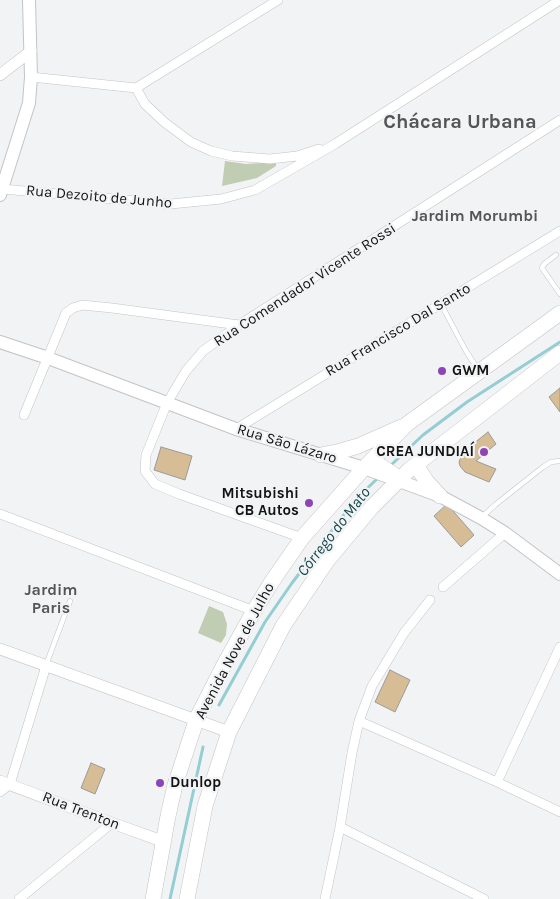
<!DOCTYPE html>
<meta charset="utf-8">
<style>
body{margin:0}
canvas{display:block;background:#f2f3f4}
</style>
<canvas width="560" height="899"></canvas>
<script>
const ctx = document.querySelector('canvas').getContext('2d');
ctx.lineJoin = 'round';
function fillPath(path, color) { ctx.fillStyle = color; ctx.fill(path, 'evenodd'); }
const shape = rows => new Path2D(rows.map(r => 'M' + r).join(''));
function stroke(path, color, width, dash) { ctx.strokeStyle = color; ctx.lineWidth = width; ctx.lineCap = dash ? 'butt' : 'round'; ctx.setLineDash(dash || []); ctx.stroke(path); }
function label(font, color, halo, rows, align = 'center') {
  ctx.font = font + ' Karla,sans-serif'; ctx.lineWidth = 4.5; ctx.setLineDash([]); ctx.textBaseline = 'middle'; ctx.strokeStyle = halo; ctx.fillStyle = color; for (const [text, x, y, turn = 0] of rows) {
    ctx.save(); ctx.translate(x, y); ctx.rotate((+turn || 0) * Math.PI / 180); ctx.textAlign = isNaN(turn) ? turn : align; if (halo) ctx.strokeText(text, 0, 0); ctx.fillText(text, 0, 0); ctx.restore();
  }
}
const green = shape([
 [225,161,246,164,261,163,274,161,276,162,276,166,257,178,222,186],
 [209,606,223,612,227,624,226,635,221,643,198,633]
]);
const stream = shape([
 [390,466,423,435,467,402,560,342],
 [219,705,265,622,292,583,356,499,378,478],
 [170,899,203,747]
]);
const building = shape([
 [560,388,560,412,549,397,560,388],
 [488,432,496,444,476,461,496,469,489,482,465,472,460,466,459,462,463,452,488,432],
 [161,447,192,456,185,480,154,470,161,447],
 [447,504,474,535,461,547,434,516,447,504],
 [390,670,410,680,395,712,375,702,390,670],
 [91,763,105,769,95,794,81,788,91,763]
]);
const service = shape([
 [556,255,544,264,542,268,560,294],
 [441,304,466,351,477,368],
 [482,517,495,505,543,467,551,462,559,461],
 [46,665,70,601]
]);
const minor = shape([
 [31,77,136,88,278,0],
 [136,88,145,104,164,122,191,142,211,151,232,156,270,159,297,156,319,149],
 [2,189,171,204,221,199,255,190,335,144,560,0],
 [24,415,66,313,73,308,82,305,112,308,239,325],
 [236,429,560,231],
 [0,514,254,611],
 [302,538,179,494,155,484,145,471,146,455,167,403,186,371,203,351,239,325,560,120],
 [443,587,505,533],
 [359,721,497,782,560,812],
 [497,782,560,647],
 [0,792,10,784,46,666],
 [340,827,484,899],
 [19,899,112,823],
 [325,899,340,827,352,753,359,721,372,686,404,633,430,600]
]);
const tertiary = shape([
 [0,75,31,51],
 [0,649,229,732],
 [0,781,112,823,162,841]
]);
const secondary = shape([
 [0,195,29,103,31,77,29,0],
 [0,342,48,358,236,429,364,468,440,496,481,518,505,533,560,574]
]);
const primary = shape([
 [321,455,341,451,358,446,401,427],
 [416,465,427,482,440,496],
 [398,481,409,470,560,353],
 [153,899,168,816,175,785,197,718,224,665,254,611,271,583,302,538,364,468,407,424,560,313],
 [187,899,205,806,229,732,283,626,327,561,372,507,398,481,394,475,381,466,370,462]
]);
const markers = [
 [442,371,5,"#8d44b6"],
 [484,452,5,"#8d44b6"],
 [309,503,5,"#8d44b6"],
 [160,783,5,"#8d44b6"]
];
const streetNames = [
 ["Rua Dezoito de Junho",99,197,5],
 ["Rua Comendador Vicente Rossi",305,285,-33],
 ["Rua Francisco Dal Santo",398,330,-31],
 ["Rua São Lázaro",287,444,17],
 ["Avenida Nove de Julho",235,651,-62],
 ["Rua Trenton",81,811,21]
];
const poiNames = [
 ["GWM",452,371],
 ["CREA JUNDIAÍ",474,452,"right"],
 ["Mitsubishi",299,494,"right"],
 ["CB Autos",299,511,"right"],
 ["Dunlop",170,783]
];
const neighbourhoodNames = [
 ["Jardim Morumbi",475,216],
 ["Jardim",51,590],
 ["Paris",51,608]
];
const waterNames = [
 ["Córrego do Mato",334,532,-52]
];
const districtNames = [
 ["Chácara Urbana",460,122]
];
fillPath(green, '#c1cdb2');
stroke(stream, '#94cdd3', 3);
fillPath(building, '#d6bd96');
stroke(building, '#9b9a99', 1);
stroke(service, '#c3c4c5', 5.5);
stroke(minor, '#c3c4c5', 10);
stroke(tertiary, '#c3c4c5', 12);
stroke(secondary, '#c3c4c5', 14);
stroke(primary, '#c3c4c5', 16);
stroke(service, '#fff', 4.5);
stroke(minor, '#fff', 9);
stroke(tertiary, '#fff', 11);
stroke(secondary, '#fff', 12);
stroke(primary, '#fff', 15);
for (const [x, y, r, color] of markers) { const dot = new Path2D(); dot.arc(x, y, r, 0, 2 * Math.PI); ctx.fillStyle = color; ctx.fill(dot); stroke(dot, '#f2f3f4', 2); }
label('15px', '#121313', '#f2f3f4', streetNames);
label('bold 15px', '#121313', '#f2f3f4', poiNames, 'left');
label('bold 16px', '#555557', '#f2f3f4', neighbourhoodNames);
label('italic 16px', '#15484e', '#f2f3f4', waterNames);
label('bold 20px', '#555557', '#f2f3f4', districtNames);
</script>
